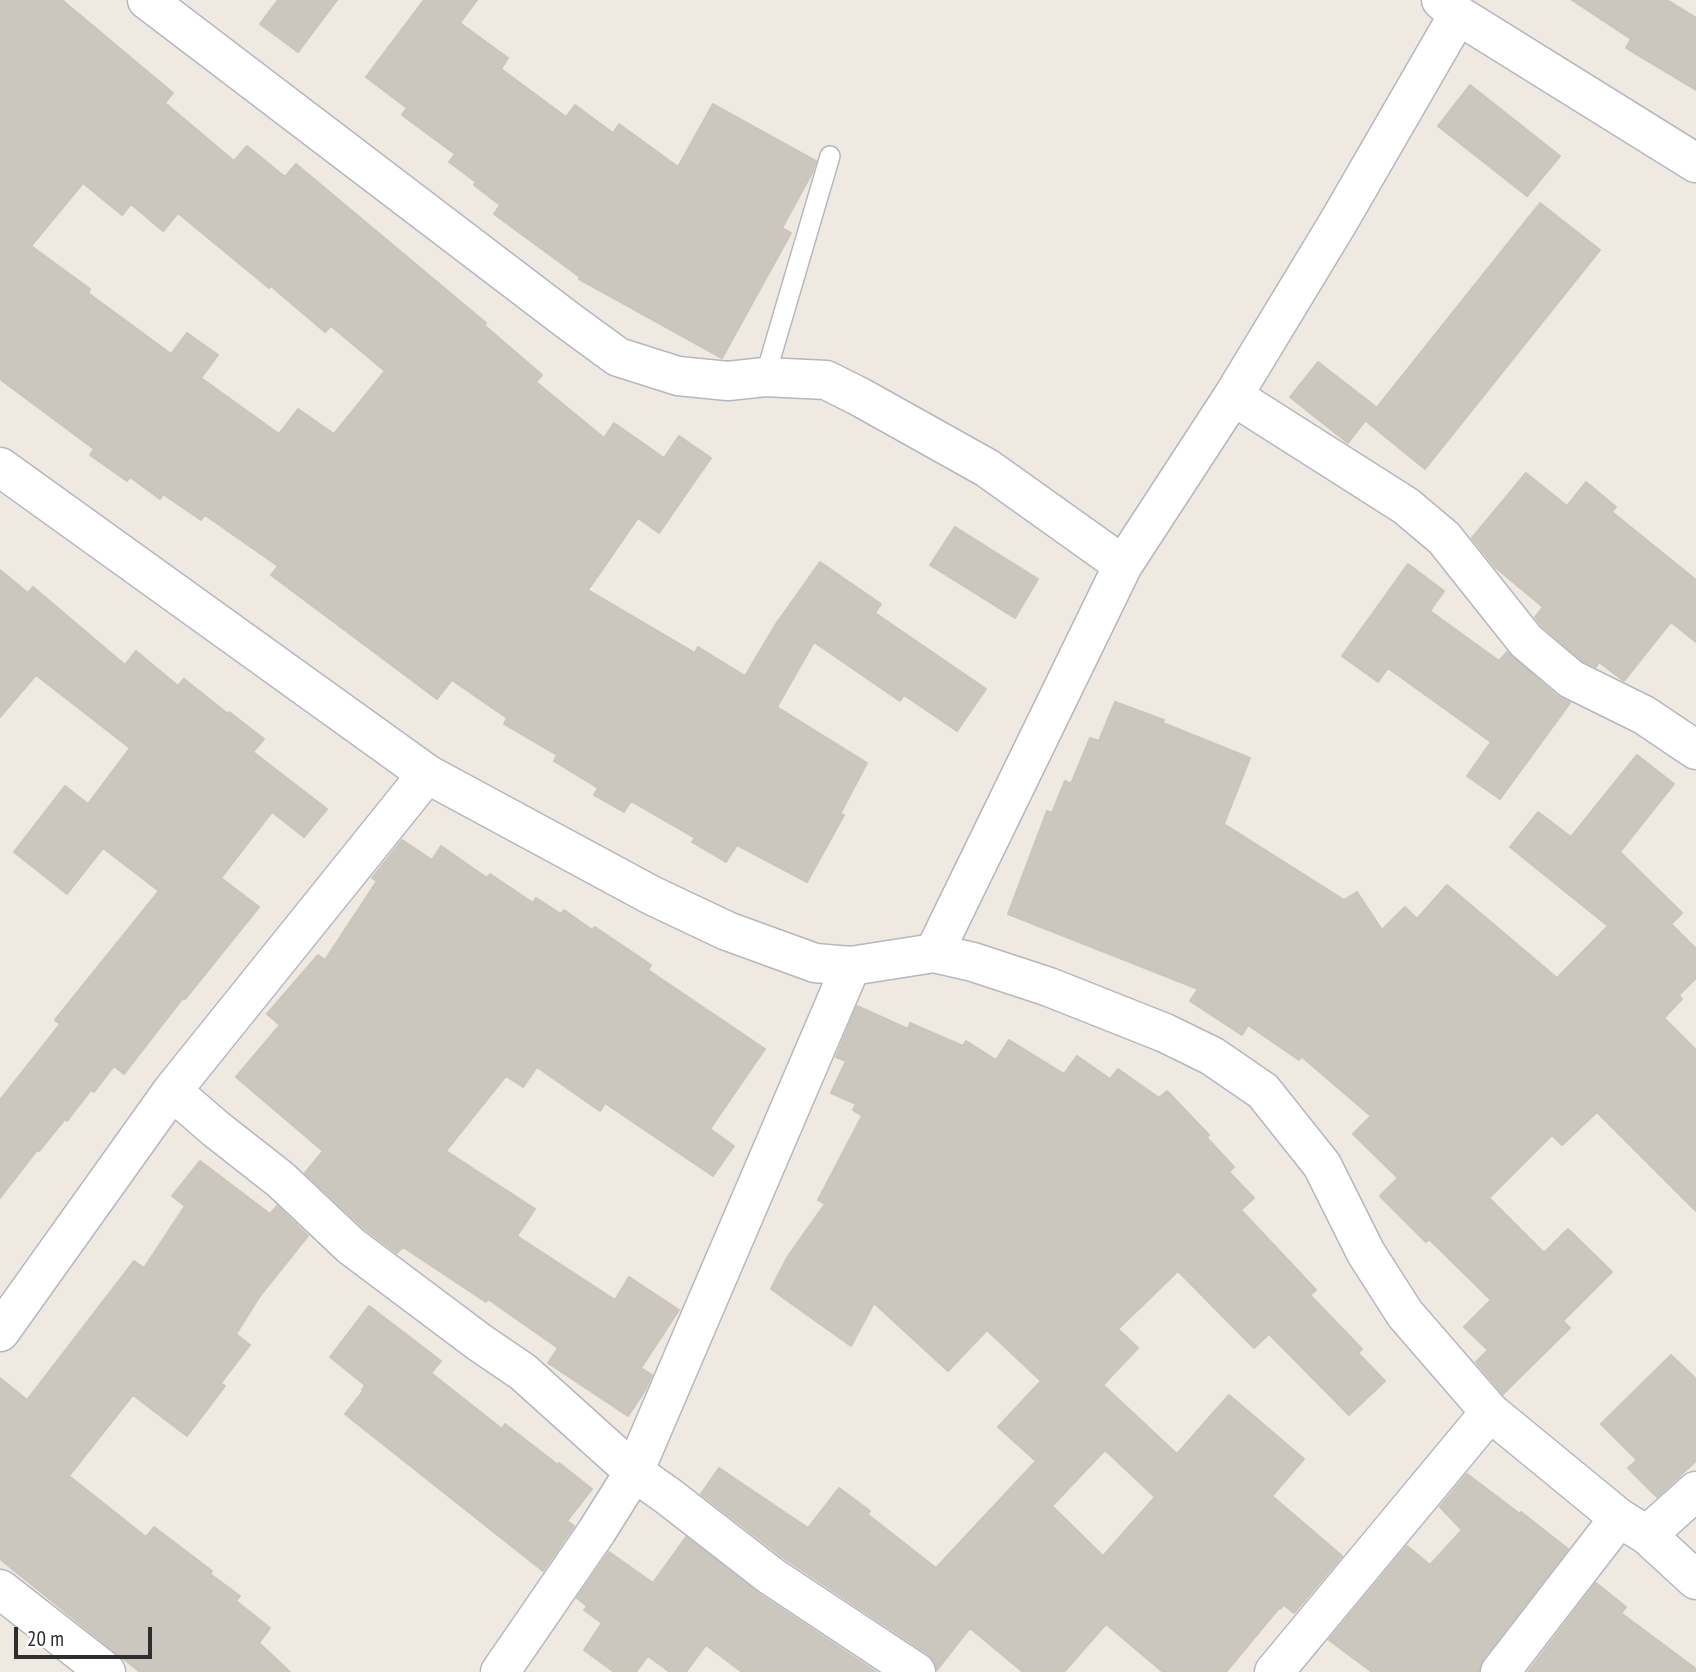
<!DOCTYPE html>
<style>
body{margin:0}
#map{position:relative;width:1696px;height:1672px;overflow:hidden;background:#efe9e1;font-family:"PT Sans Narrow",sans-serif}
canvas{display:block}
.scale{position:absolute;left:14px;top:1627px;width:138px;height:32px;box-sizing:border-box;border:4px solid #2e2e2e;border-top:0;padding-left:9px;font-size:21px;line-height:24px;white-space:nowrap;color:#2e2e2e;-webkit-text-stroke:5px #fff;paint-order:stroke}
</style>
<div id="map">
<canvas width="1696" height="1672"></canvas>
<div class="scale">20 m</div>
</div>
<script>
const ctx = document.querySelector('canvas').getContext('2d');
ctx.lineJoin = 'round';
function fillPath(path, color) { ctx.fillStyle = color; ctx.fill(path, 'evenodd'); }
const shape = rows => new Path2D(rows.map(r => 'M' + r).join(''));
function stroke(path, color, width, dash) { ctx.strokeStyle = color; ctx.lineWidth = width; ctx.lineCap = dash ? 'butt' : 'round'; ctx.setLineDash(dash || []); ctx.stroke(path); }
const building = shape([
 [0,0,62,0,173,93,165,103,234,161,247,146,285,177,296,164,486,323,484,325,542,375,536,382,604,438,614,423,664,458,679,436,711,458,659,533,638,518,588,590,695,653,698,647,745,676,776,624,820,562,881,604,875,613,986,689,957,731,904,695,900,701,814,642,777,707,867,763,840,814,844,815,807,882,737,845,726,862,692,842,695,838,631,801,624,812,594,795,598,788,554,761,557,755,504,724,507,718,452,680,437,699,271,575,278,566,205,515,201,520,163,494,160,499,130,477,127,481,90,455,94,449,0,379,0,0],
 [83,183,122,215,131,204,163,231,178,213,269,288,271,286,325,332,331,326,385,371,334,434,298,409,279,434,201,378,218,355,187,333,171,354,88,293,90,289,31,246,83,183],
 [278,0,337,0,298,52,260,24,278,0],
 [424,0,477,0,460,23,508,58,501,69,566,117,575,105,613,133,619,124,678,167,713,104,816,161,812,173,782,228,791,233,722,358,579,279,580,277,494,214,500,205,474,185,476,182,449,162,455,154,402,115,407,108,366,77,424,0],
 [1572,0,1667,0,1696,18,1696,90,1626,48,1631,39,1572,0],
 [1470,85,1560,156,1527,196,1438,126,1470,85],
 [1540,203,1600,250,1425,469,1366,421,1540,203],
 [1318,362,1376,407,1348,443,1290,397,1318,362],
 [1526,473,1567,506,1586,482,1616,507,1612,512,1696,580,1696,642,1671,622,1624,681,1599,662,1596,667,1583,661,1542,626,1535,617,1543,607,1495,567,1472,538,1526,473],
 [955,527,1038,579,1015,618,930,565,955,527],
 [1408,564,1444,591,1430,611,1499,661,1507,652,1557,696,1570,703,1500,799,1467,776,1491,742,1388,668,1378,682,1342,656,1408,564],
 [0,570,28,593,33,587,125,665,136,651,178,686,184,679,228,714,229,712,264,739,253,752,327,809,304,837,272,812,221,878,259,907,185,999,183,998,124,1074,114,1066,94,1092,91,1090,67,1121,65,1119,39,1151,38,1149,0,1198,0,1100,60,1024,55,1020,159,891,103,848,67,894,14,852,65,786,88,804,130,748,36,675,0,717,0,570],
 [1115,702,1164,720,1163,723,1250,758,1224,824,1344,900,1357,892,1382,930,1405,907,1417,919,1447,885,1557,978,1608,926,1510,847,1538,812,1571,837,1637,755,1674,784,1620,852,1682,913,1671,924,1696,949,1696,978,1679,995,1682,999,1664,1018,1696,1050,1696,1211,1597,1112,1562,1145,1552,1135,1489,1198,1544,1253,1568,1229,1612,1272,1563,1321,1570,1328,1503,1394,1476,1362,1488,1350,1464,1327,1491,1300,1429,1239,1426,1242,1380,1196,1398,1178,1353,1134,1371,1116,1301,1056,1299,1060,1248,1025,1242,1035,1190,1001,1198,989,1008,914,1047,811,1052,813,1065,781,1071,784,1090,738,1099,741,1115,702],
 [402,840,432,860,441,846,487,878,490,874,533,903,536,898,561,914,564,910,592,930,595,927,651,965,648,970,765,1049,710,1129,734,1146,713,1176,605,1103,600,1111,537,1067,523,1087,506,1076,446,1151,535,1209,517,1236,615,1300,629,1277,679,1310,641,1368,652,1375,644,1392,628,1416,548,1363,558,1348,488,1299,486,1302,403,1247,397,1253,365,1229,305,1173,323,1151,236,1077,280,1025,267,1014,318,955,325,960,377,881,372,878,402,840],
 [857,1006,908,1029,910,1023,963,1046,966,1041,996,1060,1009,1040,1064,1074,1077,1056,1110,1079,1118,1069,1159,1098,1167,1091,1209,1135,1207,1138,1234,1167,1229,1172,1254,1198,1241,1210,1316,1290,1310,1295,1362,1349,1358,1353,1385,1381,1349,1415,1269,1334,1254,1348,1178,1271,1118,1329,1138,1348,1103,1385,1177,1454,1229,1395,1304,1459,1272,1496,1342,1556,1294,1613,1284,1605,1280,1609,1279,1608,1226,1672,1163,1672,1106,1624,1064,1672,1023,1672,970,1628,937,1670,935,1662,928,1654,784,1558,701,1494,719,1468,808,1528,839,1488,870,1511,867,1514,936,1568,1036,1461,998,1427,1041,1381,987,1330,948,1371,874,1303,851,1346,771,1289,788,1256,825,1204,818,1200,862,1116,853,1110,856,1104,831,1093,846,1061,836,1057,857,1006],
 [1105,1450,1155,1497,1103,1556,1052,1506,1105,1450],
 [200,1161,270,1214,277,1206,308,1236,260,1296,236,1334,250,1345,221,1383,225,1386,187,1436,133,1395,69,1476,146,1537,154,1527,212,1571,210,1574,240,1596,236,1601,270,1628,259,1643,290,1672,140,1672,0,1559,0,1378,27,1400,134,1261,144,1268,185,1206,172,1196,200,1161],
 [369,1306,441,1361,431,1373,502,1429,505,1424,558,1465,559,1463,592,1489,567,1521,574,1526,543,1571,345,1414,363,1391,362,1390,365,1385,330,1357,369,1306],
 [1671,1355,1696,1379,1696,1461,1657,1497,1628,1468,1637,1460,1601,1424,1671,1355],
 [1467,1474,1520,1514,1521,1512,1568,1549,1483,1659,1479,1672,1372,1672,1329,1640,1407,1546,1430,1565,1462,1530,1440,1507,1467,1474],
 [686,1537,759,1594,876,1672,742,1672,706,1645,686,1672,670,1672,648,1656,636,1672,614,1672,584,1650,602,1623,584,1610,587,1606,577,1598,609,1552,653,1583,686,1537],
 [1596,1583,1626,1607,1621,1613,1696,1669,1696,1672,1528,1672,1596,1583]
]);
const lane = shape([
 [765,377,830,156]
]);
const street = shape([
 [147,0,570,322,618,357,678,376,728,381,765,377,826,380,860,397,987,468,1123,565],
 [1441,0,1458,15,1696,163],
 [1233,396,1406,506,1444,538,1526,641,1571,679,1644,715,1696,750],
 [934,953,1123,565,1233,396,1339,221,1458,15],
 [172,1091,216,1129,281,1180,351,1246,479,1342,523,1372,634,1472,668,1496,771,1576,916,1672],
 [0,1332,172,1091,427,774],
 [1647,1535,1696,1491],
 [0,1589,106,1672],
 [500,1672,597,1531,634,1472,851,966],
 [1274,1672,1490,1412],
 [1500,1672,1619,1518]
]);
const secondary = shape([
 [0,467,427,774,651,895,727,931,815,963,851,966,934,953,973,962,1049,987,1165,1033,1212,1056,1263,1091,1322,1165,1366,1253,1405,1314,1490,1412,1619,1518,1647,1535,1696,1580]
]);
fillPath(building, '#cbc7bf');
stroke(building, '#cbc5ba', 2);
stroke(lane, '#b4b7c1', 22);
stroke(street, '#b4b7c1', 41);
stroke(secondary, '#b4b7c1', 41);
stroke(lane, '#fff', 19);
stroke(street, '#fff', 38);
stroke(secondary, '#fff', 38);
</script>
